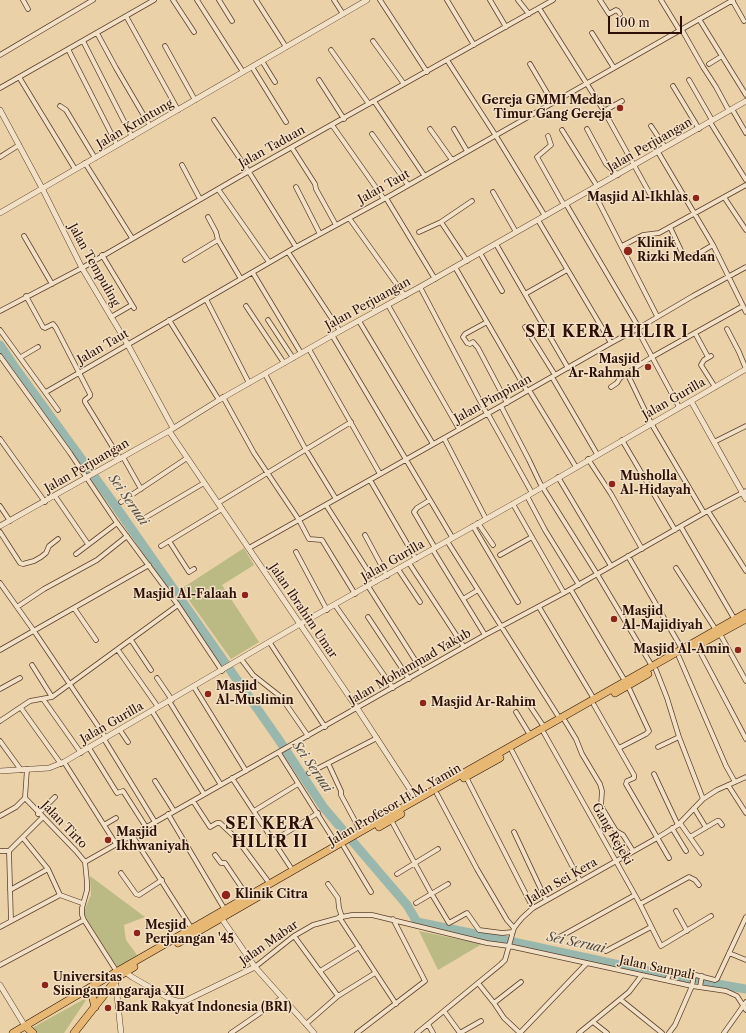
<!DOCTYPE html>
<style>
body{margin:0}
#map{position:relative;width:746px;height:1033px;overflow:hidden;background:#ebd1a7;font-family:"Libre Caslon Text",serif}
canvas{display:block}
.scale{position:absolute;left:608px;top:16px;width:74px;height:18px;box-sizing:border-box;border:2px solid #2d0f05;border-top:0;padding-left:5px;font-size:12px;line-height:14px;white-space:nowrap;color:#2d0f05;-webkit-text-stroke:3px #f2e1c6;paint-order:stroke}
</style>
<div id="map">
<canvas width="746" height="1033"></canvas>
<div class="scale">100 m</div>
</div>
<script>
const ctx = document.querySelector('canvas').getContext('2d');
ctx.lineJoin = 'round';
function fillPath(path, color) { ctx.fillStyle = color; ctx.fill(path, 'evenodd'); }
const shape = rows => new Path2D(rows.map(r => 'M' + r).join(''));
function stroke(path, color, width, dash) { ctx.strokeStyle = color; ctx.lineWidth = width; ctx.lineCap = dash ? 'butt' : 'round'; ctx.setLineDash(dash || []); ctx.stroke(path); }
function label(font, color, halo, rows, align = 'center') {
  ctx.font = font + ' "Libre Caslon Text",serif'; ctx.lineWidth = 3; ctx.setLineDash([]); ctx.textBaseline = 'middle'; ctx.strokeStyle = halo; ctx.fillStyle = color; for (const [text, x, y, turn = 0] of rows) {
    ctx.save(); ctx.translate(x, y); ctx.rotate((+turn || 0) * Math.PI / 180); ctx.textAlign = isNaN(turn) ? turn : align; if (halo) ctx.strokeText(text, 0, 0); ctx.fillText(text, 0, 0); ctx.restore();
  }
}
const green = shape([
 [244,548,254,565,222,585,259,642,231,659,181,589],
 [90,876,145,917,124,925,126,940,137,955,118,968,83,913,91,895],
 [419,931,482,944,438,970],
 [88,997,64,1033,38,1033,32,1028]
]);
const river = shape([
 [0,345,16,369,112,501,277,737,324,808,407,905,417,922,504,940,661,974,746,989]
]);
const minor = shape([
 [23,0,28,9],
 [173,0,194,32],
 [197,0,243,72],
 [219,0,232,21],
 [256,0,286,47],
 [334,0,343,14],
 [380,0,427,72],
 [447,0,474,45],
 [490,0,506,27],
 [518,0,529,14],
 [600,0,609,14,616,10,618,11,620,14],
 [661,0,680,31],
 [732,0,744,21],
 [539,8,604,111,650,194],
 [126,16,178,110],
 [699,19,746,95],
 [682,30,703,67,716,87,729,111],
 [97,33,116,68,150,126],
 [592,33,614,68],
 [83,41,132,137],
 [373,41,404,84],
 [165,46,195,100],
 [68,49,117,145],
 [331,50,369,104],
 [0,55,93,0],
 [447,60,496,136,545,216],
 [262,61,275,82],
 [530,64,553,103],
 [709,64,722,56],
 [252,67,286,122],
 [19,77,75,169],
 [319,80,344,119],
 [689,80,712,120],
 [673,86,699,129],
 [0,88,154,0],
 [374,101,424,175],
 [60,106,66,110,95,158],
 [732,109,746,133],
 [604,111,622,101],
 [214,120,249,172,296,247],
 [710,122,746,180],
 [332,125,384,199],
 [651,126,665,147],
 [430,129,452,160],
 [454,129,467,151],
 [587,129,606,164,618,175],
 [562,130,597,186],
 [372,134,408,185],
 [548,136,551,145,537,157,564,205],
 [292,148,315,184,316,189,336,225],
 [658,152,713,245,746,312],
 [0,157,19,145],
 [85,163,132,238],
 [182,165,200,199],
 [296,187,320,234],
 [218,189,269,262],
 [592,189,657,316],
 [493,192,516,232],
 [724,197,746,230],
 [386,198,435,279],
 [566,204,639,328],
 [208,217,216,232,218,240,241,279],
 [349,218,405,296],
 [538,220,611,343],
 [670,227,685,259,689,259,713,245],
 [419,232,441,222],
 [24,236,52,284],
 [496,244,568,368],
 [622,246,643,235,659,233,746,185],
 [288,252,340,331],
 [480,253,502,291],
 [102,255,134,308],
 [185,260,218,240],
 [467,261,441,222,472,201],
 [455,267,527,391],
 [253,273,301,353],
 [420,287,487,414],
 [525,294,567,270],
 [26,296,43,327,45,328,53,324,56,328,90,394,90,396,85,400,85,402,120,459],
 [206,299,249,383],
 [388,305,459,429],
 [246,306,284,363],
 [0,311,82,268,237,178,553,0],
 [111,317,130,306],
 [169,320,219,400],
 [268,320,293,358],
 [359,321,433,444],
 [487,322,465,334,463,337,467,343,470,344,473,342,478,348,507,403],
 [525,327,555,375],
 [637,329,679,407],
 [727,329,739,352,746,369],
 [0,330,58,410],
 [695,333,708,357],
 [332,335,452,537],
 [309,349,380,474],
 [0,356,70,453,117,523,178,605,222,671],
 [711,356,704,360,701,365,715,387],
 [21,357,38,347],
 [265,374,306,450,336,499],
 [552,377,597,454],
 [611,387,617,383,620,378,627,373],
 [529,390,576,467],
 [46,392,296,247,386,198,733,0],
 [223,397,254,453,299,520,309,539,322,540,355,594],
 [501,406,529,460,540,483,597,574,652,666],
 [488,414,532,493],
 [444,438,486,519],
 [0,439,45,502],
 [622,440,675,530],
 [714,442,746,426],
 [123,457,141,489],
 [588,459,611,494,642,549],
 [558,477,611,566],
 [370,480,416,559],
 [55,496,88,544],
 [527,496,545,530,579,585],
 [430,500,417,508,414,512,435,548],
 [121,502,187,458],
 [218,503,351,422],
 [513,504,564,593],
 [326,505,375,582],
 [0,506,10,521],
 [708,511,746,571],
 [704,513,651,423,627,373,652,357,743,306],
 [143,519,204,483],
 [478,523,493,545],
 [473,526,518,602],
 [681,527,735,620],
 [0,532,20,563,23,564,34,561,41,557,46,553,49,546,58,539],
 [365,535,387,576],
 [169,541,189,572,194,569],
 [447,541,560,719],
 [161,546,222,509],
 [249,548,501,406,611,343,637,329,693,296,746,267],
 [433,550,485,635],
 [296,552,327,610],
 [76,554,117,523],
 [500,555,532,537],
 [628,556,682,649],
 [409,563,464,647],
 [676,568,716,630],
 [398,569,420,602],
 [0,583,34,631,106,738],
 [368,586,422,671],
 [571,590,625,681],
 [463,599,478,590],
 [335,605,393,688],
 [17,607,44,589,97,560,127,536],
 [539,607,594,699],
 [74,608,96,640],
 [368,617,409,679],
 [720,634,746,681],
 [131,640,151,670],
 [270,643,325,727],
 [697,646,746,739],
 [0,650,149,565],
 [118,650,158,707],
 [679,657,726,766,735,782],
 [241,659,253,675,281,697,308,736],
 [32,665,52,697],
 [656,670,667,698,679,737,703,799],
 [157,678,172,700],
 [194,687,246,771],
 [0,689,20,678],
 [43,699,81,753],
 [526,700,544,727],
 [169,701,221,785],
 [594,705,634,775,634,778,627,781,626,784,669,858],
 [21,708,61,764],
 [152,711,204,794],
 [516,712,530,735],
 [0,721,30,701,52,697,178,605],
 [565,721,576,739,582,754,600,784,602,791,601,806,616,831,623,835,633,851],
 [120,730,128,742],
 [544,733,640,904,661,946,711,916],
 [104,739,155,822],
 [0,741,21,770],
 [658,747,679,737],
 [89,748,117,793,123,791,146,827],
 [619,748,646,734,649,731,628,686],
 [512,751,580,881],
 [279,753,337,845],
 [64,762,116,844],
 [328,763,341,791,341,795,361,832],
 [309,773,377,738],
 [654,774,678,825],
 [466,777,533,908],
 [232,778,293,871],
 [155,781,174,811],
 [728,785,746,813],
 [437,794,477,869,507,920,514,928],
 [25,798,76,851,85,862,87,882,87,890,82,908,82,915,84,920,117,972],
 [193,801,210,827,217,823,220,823,236,838,270,884],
 [694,808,705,826],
 [254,811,298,784],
 [38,814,55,797],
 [168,814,225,910],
 [0,816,16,807,25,798,27,769],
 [391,820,431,893,449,923,467,913,479,930,502,933,513,932],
 [680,823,701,853],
 [104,825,116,818],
 [672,828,686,851],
 [514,832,546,900],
 [132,835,192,929],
 [690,837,717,821,719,821,722,825],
 [23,838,48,869,60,895],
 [273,841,318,813],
 [344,847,371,892],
 [0,851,9,851,42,818],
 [9,851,11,921],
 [215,855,221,863,225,863,248,897],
 [85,862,485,635,564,593,704,513,746,491],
 [121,873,136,894,139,895,162,880],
 [397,874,438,849],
 [328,884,338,898,339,908,342,917],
 [10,890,48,869],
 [416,903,448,884],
 [640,904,689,877,695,880,699,885],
 [676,911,687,931],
 [339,917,396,1004],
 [0,927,60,895,82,903],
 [294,936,338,996],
 [556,939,635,895],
 [606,951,651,927],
 [729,953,746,960],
 [0,965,84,920],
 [255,967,294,936,313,925,342,917,352,915,372,915,487,943,509,946,692,986,726,991,737,996,746,1010],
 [320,971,359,947],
 [688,973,715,980,717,979,746,917],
 [667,980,671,970],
 [478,983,494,1003],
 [700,987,702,976],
 [621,1000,662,1033],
 [444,1011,460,1033],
 [593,1022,607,1033],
 [306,1024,338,996,375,973],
 [428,1024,433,1033],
 [231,1033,282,998],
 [357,1033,425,981,393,919],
 [417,1033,501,964,505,960,514,928,517,924,522,918,533,908,657,838,678,825,703,799,717,790,746,777],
 [460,1033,481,1021],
 [520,1033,587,963],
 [520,1033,504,1018,494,1003,521,982],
 [579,1033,629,992,642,975],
 [669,1033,675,1025,692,986,694,975],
 [724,1033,746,1002]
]);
const tertiary = shape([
 [0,110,42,188,82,268,128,345,173,428],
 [0,213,367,0],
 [691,401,746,499],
 [169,431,357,708,417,800],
 [0,526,169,431,219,400,340,331,420,287,746,101],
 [0,771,49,768,64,762,300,624,527,496,746,369],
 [220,916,255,967,314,1033],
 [124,971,132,977,170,999,177,1001,185,1001,255,967],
 [114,979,116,985,121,1033],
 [0,985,25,1026]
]);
const primary = shape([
 [695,647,746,619],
 [615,693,648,674],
 [464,778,500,758],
 [379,827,401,814],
 [178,943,263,894],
 [82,992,92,995,95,1007],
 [25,1026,33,1033],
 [13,1033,111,975,393,813,746,613],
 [74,1033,119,976,134,967]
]);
const markers = [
 [620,108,4,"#8f2418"],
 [696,198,4,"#8f2418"],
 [628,251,5,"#8f2418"],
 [648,367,4,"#8f2418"],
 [612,484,4,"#8f2418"],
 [245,595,4,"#8f2418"],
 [614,619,4,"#8f2418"],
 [738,650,4,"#8f2418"],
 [208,694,4,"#8f2418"],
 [423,703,4,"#8f2418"],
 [108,840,4,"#8f2418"],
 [226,895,5,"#8f2418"],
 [137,933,4,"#8f2418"],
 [45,985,4,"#8f2418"],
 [108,1008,4,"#8f2418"]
];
const poiNames = [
 ["Gereja GMMI Medan",612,101,"right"],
 ["Timur Gang Gereja",612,115,"right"],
 ["Masjid Al-Ikhlas",688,198,"right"],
 ["Klinik",637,244],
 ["Rizki Medan",637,258],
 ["Masjid",640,360,"right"],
 ["Ar-Rahmah",640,374,"right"],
 ["Musholla",620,477],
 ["Al-Hidayah",620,491],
 ["Masjid Al-Falaah",237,595,"right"],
 ["Masjid",622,612],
 ["Al-Majidiyah",622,626],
 ["Masjid Al-Amin",730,650,"right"],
 ["Masjid",216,687],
 ["Al-Muslimin",216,701],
 ["Masjid Ar-Rahim",431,703],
 ["Masjid",116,833],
 ["Ikhwaniyah",116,847],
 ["Klinik Citra",235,895],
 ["Mesjid",145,926],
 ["Perjuangan '45",145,940],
 ["Universitas",53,978],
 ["Sisingamangaraja XII",53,992],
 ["Bank Rakyat Indonesia (BRI)",116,1008]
];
const streetNames = [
 ["Jalan Kruntung",135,124,-30],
 ["Jalan Perjuangan",650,145,-30],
 ["Jalan Taduan",272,147,-29],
 ["Jalan Taut",384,187,-29],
 ["Jalan Tempuling",94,265,61],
 ["Jalan Perjuangan",368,304,-29],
 ["Jalan Taut",103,347,-30],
 ["Jalan Pimpinan",493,399,-29],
 ["Jalan Gurilla",674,399,-30],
 ["Jalan Perjuangan",87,466,-30],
 ["Jalan Gurilla",393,561,-30],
 ["Jalan Ibrahim Umar",303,611,56],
 ["Jalan Mohammad Yakub",410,667,-30],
 ["Jalan Gurilla",112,723,-30],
 ["Jalan Profesor H.M. Yamin",395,805,-30],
 ["Jalan Tirto",64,825,46],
 ["Gang Rejeki",612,834,60],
 ["Jalan Sei Kera",562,881,-30],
 ["Jalan Mabar",269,943,-35],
 ["Jalan Sampali",657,968,12]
];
const waterNames = [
 ["Sei Seruai",128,500,55],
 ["Sei Seruai",312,767,55],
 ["Sei Seruai",576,943,12]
];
const districtNames = [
 ["SEI KERA HILIR I",607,332],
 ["SEI KERA",270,824],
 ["HILIR II",270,842]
];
fillPath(green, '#bbba85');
stroke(river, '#99b7ac', 9);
stroke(minor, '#5c402e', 5.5);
stroke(tertiary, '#5c402e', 6);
stroke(primary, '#2d0f05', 8);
stroke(minor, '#f2e1c6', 4);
stroke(tertiary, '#f2e1c6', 5);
stroke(primary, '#e6b874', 7);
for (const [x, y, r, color] of markers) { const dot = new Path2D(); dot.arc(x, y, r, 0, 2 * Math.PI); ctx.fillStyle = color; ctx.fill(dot); stroke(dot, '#f2e1c6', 1.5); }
label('bold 12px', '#2d0f05', '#f2e1c6', poiNames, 'left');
label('12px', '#2d0f05', '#f2e1c6', streetNames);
label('italic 13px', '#534a3f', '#f2e1c6', waterNames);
ctx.letterSpacing = '1px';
label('bold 16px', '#2d0f05', '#f2e1c6', districtNames);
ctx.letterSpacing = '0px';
</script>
